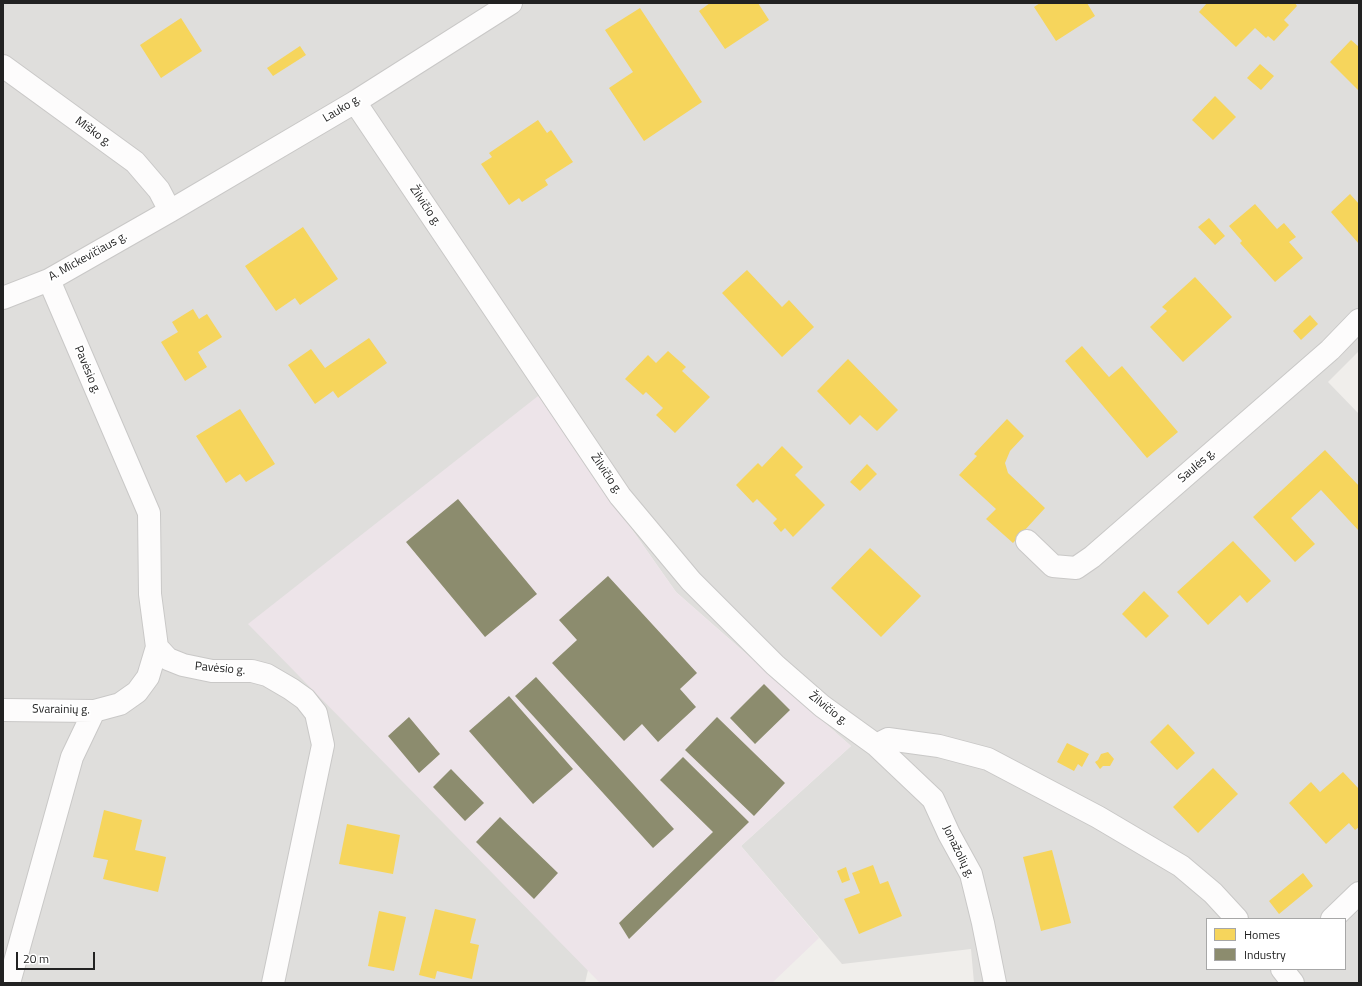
<!DOCTYPE html>
<meta charset="utf-8">
<style>
body{margin:0}
#map{position:relative;width:1362px;height:986px;overflow:hidden;background:#f0eeeb;font-family:"Titillium Web",sans-serif}
canvas{display:block}
.frame{position:absolute;inset:0;border:4px solid #222;pointer-events:none}
.legend{position:absolute;left:1206px;top:918px;width:140px;height:52px;box-sizing:border-box;background:#fff;border:1px solid #a7a7a7;margin:0;padding:5px 7px;list-style:none;font-size:12px;color:#222}
.legend li{display:flex;align-items:center;gap:8px;height:20px}
.legend b{width:20px;border:1px solid #a7a7a7}
.scale{position:absolute;left:16px;top:952px;width:79px;height:18px;box-sizing:border-box;border:2px solid #222;border-top:0;padding-left:5px;font-size:12px;line-height:14px;white-space:nowrap;color:#222;-webkit-text-stroke:3px #fff;paint-order:stroke}
</style>
<div id="map">
<canvas width="1362" height="986"></canvas>
<div class="frame"></div>
<ul class="legend">
<li><b style="height:11px;background:#f6d55c"></b>Homes</li>
<li><b style="height:11px;background:#8c8c6e"></b>Industry</li>
</ul>
<div class="scale">20 m</div>
</div>
<script>
const ctx = document.querySelector('canvas').getContext('2d');
ctx.lineJoin = 'round';
function fillPath(path, color) { ctx.fillStyle = color; ctx.fill(path, 'evenodd'); }
const shape = rows => new Path2D(rows.map(r => 'M' + r).join(''));
function stroke(path, color, width, dash) { ctx.strokeStyle = color; ctx.lineWidth = width; ctx.lineCap = dash ? 'butt' : 'round'; ctx.setLineDash(dash || []); ctx.stroke(path); }
function label(font, color, halo, rows, align = 'center') {
  ctx.font = font + ' "Titillium Web",sans-serif'; ctx.lineWidth = 4; ctx.setLineDash([]); ctx.textBaseline = 'middle'; ctx.strokeStyle = halo; ctx.fillStyle = color; for (const [text, x, y, turn = 0] of rows) {
    ctx.save(); ctx.translate(x, y); ctx.rotate((+turn || 0) * Math.PI / 180); ctx.textAlign = isNaN(turn) ? turn : align; if (halo) ctx.strokeText(text, 0, 0); ctx.fillText(text, 0, 0); ctx.restore();
  }
}
const residential = shape([
 [3,3,1359,3,1359,351,1328,382,1359,414,1359,983,974,983,971,949,842,964,741,846,851,746,676,592,538,396,588,970,585,983,3,983],
 [1207,919,1345,919,1345,969,1207,969]
]);
const industrial = shape([
 [538,396,676,592,851,746,741,846,819,938,772,983,600,983,248,624]
]);
const homes = shape([
 [710,3,758,3,769,20,725,49,699,11],
 [1040,3,1087,3,1095,16,1056,41,1034,7],
 [1207,3,1295,3,1297,6,1284,20,1289,25,1274,41,1268,36,1266,38,1255,28,1236,47,1199,12],
 [640,8,702,102,644,141,609,88,633,72,605,30],
 [181,18,202,51,161,78,140,45],
 [1351,40,1359,47,1359,91,1330,62],
 [300,46,306,55,273,76,267,68],
 [1260,64,1274,76,1261,90,1247,78],
 [1215,96,1236,117,1213,140,1192,120],
 [538,120,547,133,551,130,573,162,545,180,548,185,522,202,519,198,509,205,481,164,492,157,489,153],
 [1350,194,1359,204,1359,244,1331,212],
 [1255,204,1277,229,1284,223,1296,237,1289,242,1303,258,1275,282,1240,243,1242,241,1229,226],
 [1209,218,1225,236,1215,245,1198,227],
 [303,227,338,279,300,305,295,298,276,311,245,266],
 [747,270,782,307,789,300,814,327,782,357,722,293],
 [1195,277,1232,317,1183,362,1150,327,1167,311,1162,307],
 [193,309,199,319,207,314,222,337,198,352,207,367,185,381,161,342,178,332,172,322],
 [1310,315,1318,324,1301,340,1293,331],
 [369,338,387,363,338,398,333,391,315,404,288,365,311,349,325,368],
 [1082,346,1109,377,1122,366,1178,432,1147,458,1065,361],
 [668,351,686,367,682,371,710,397,675,433,656,415,663,408,646,392,643,395,625,379,648,355,656,363],
 [848,359,898,410,877,431,860,415,850,425,817,391],
 [240,409,275,464,246,482,240,474,226,483,196,436],
 [1007,419,1024,436,1010,451,1005,463,1008,473,1045,508,1013,543,986,519,996,509,959,475,977,456,974,454],
 [782,446,803,467,795,475,825,505,793,537,785,528,781,532,773,523,777,519,757,499,753,503,736,485,758,463,762,467],
 [1325,450,1359,486,1359,531,1321,490,1291,518,1315,544,1295,562,1253,517],
 [867,464,877,474,860,491,850,482],
 [1233,541,1271,581,1247,603,1240,595,1208,625,1177,592],
 [870,548,921,596,881,637,831,588],
 [1144,591,1169,616,1146,638,1122,614],
 [1168,724,1195,753,1177,770,1150,742],
 [1067,743,1089,754,1082,767,1078,764,1074,771,1057,762],
 [1108,752,1114,759,1110,766,1103,766,1100,769,1095,762,1098,760,1101,754],
 [1213,768,1238,794,1198,833,1173,807],
 [1343,772,1359,789,1359,827,1355,830,1349,823,1326,844,1289,803,1311,782,1320,792],
 [104,810,142,820,135,850,166,857,158,892,103,879,108,860,93,857],
 [347,824,400,835,393,874,339,864],
 [1052,850,1071,923,1041,931,1023,857],
 [873,865,880,884,888,881,902,916,859,934,844,899,860,893,852,873],
 [846,867,850,880,842,883,837,871],
 [1303,873,1313,886,1279,914,1269,901],
 [435,909,476,919,470,943,479,945,472,979,437,971,435,979,419,975],
 [379,911,406,917,394,971,368,966]
]);
const industry = shape([
 [458,499,537,594,485,637,406,542],
 [608,576,697,673,680,689,696,707,658,742,642,724,624,741,552,663,577,640,559,620],
 [536,677,674,829,653,848,515,696],
 [764,684,790,710,755,744,730,718],
 [509,696,573,769,533,804,469,731],
 [409,717,440,754,419,773,388,736],
 [717,717,785,783,754,816,685,750],
 [683,757,749,822,629,939,619,923,713,832,660,780],
 [451,769,484,803,465,821,433,787],
 [500,817,558,873,534,899,476,842]
]);
const minor = shape([
 [3,66,135,162,159,190,170,211],
 [355,102,620,496,691,581,775,665,822,706,876,745,888,739,939,746,988,759,1098,817,1181,866,1213,893,1237,919],
 [49,280,149,513,150,594,157,647,168,659,183,665,212,671,252,671,267,675,291,689,305,699,316,713,323,745,273,983],
 [3,298,49,280,170,211,355,102,511,3],
 [1027,541,1053,566,1076,568,1092,557,1330,350,1359,320],
 [3,710,94,711,120,704,137,692,148,677,157,647],
 [876,745,933,799,949,834,971,874,983,923,995,983],
 [1332,919,1359,893],
 [1282,969,1293,983],
 [9,983,72,757,94,711]
]);
const streetNames = [
 ["Lauko g.",342,109,-31],
 ["Miško g.",93,132,36],
 ["Žilvičio g.",425,206,56],
 ["A. Mickevičiaus g.",88,257,-29],
 ["Pavėsio g.",87,370,67],
 ["Saulės g.",1197,466,-41],
 ["Žilvičio g.",606,474,56],
 ["Pavėsio g.",220,669,5],
 ["Žilvičio g.",828,709,38],
 ["Svarainių g.",61,710,1],
 ["Jonažolių g.",958,852,64]
];
fillPath(residential, '#dfdedc');
fillPath(industrial, '#ede4e9');
fillPath(homes, '#f6d55c');
fillPath(industry, '#8c8c6e');
stroke(minor, '#c9c8c7', 24);
stroke(minor, '#fdfcfc', 22);
label('12px', '#222', '#fff', streetNames);
</script>
